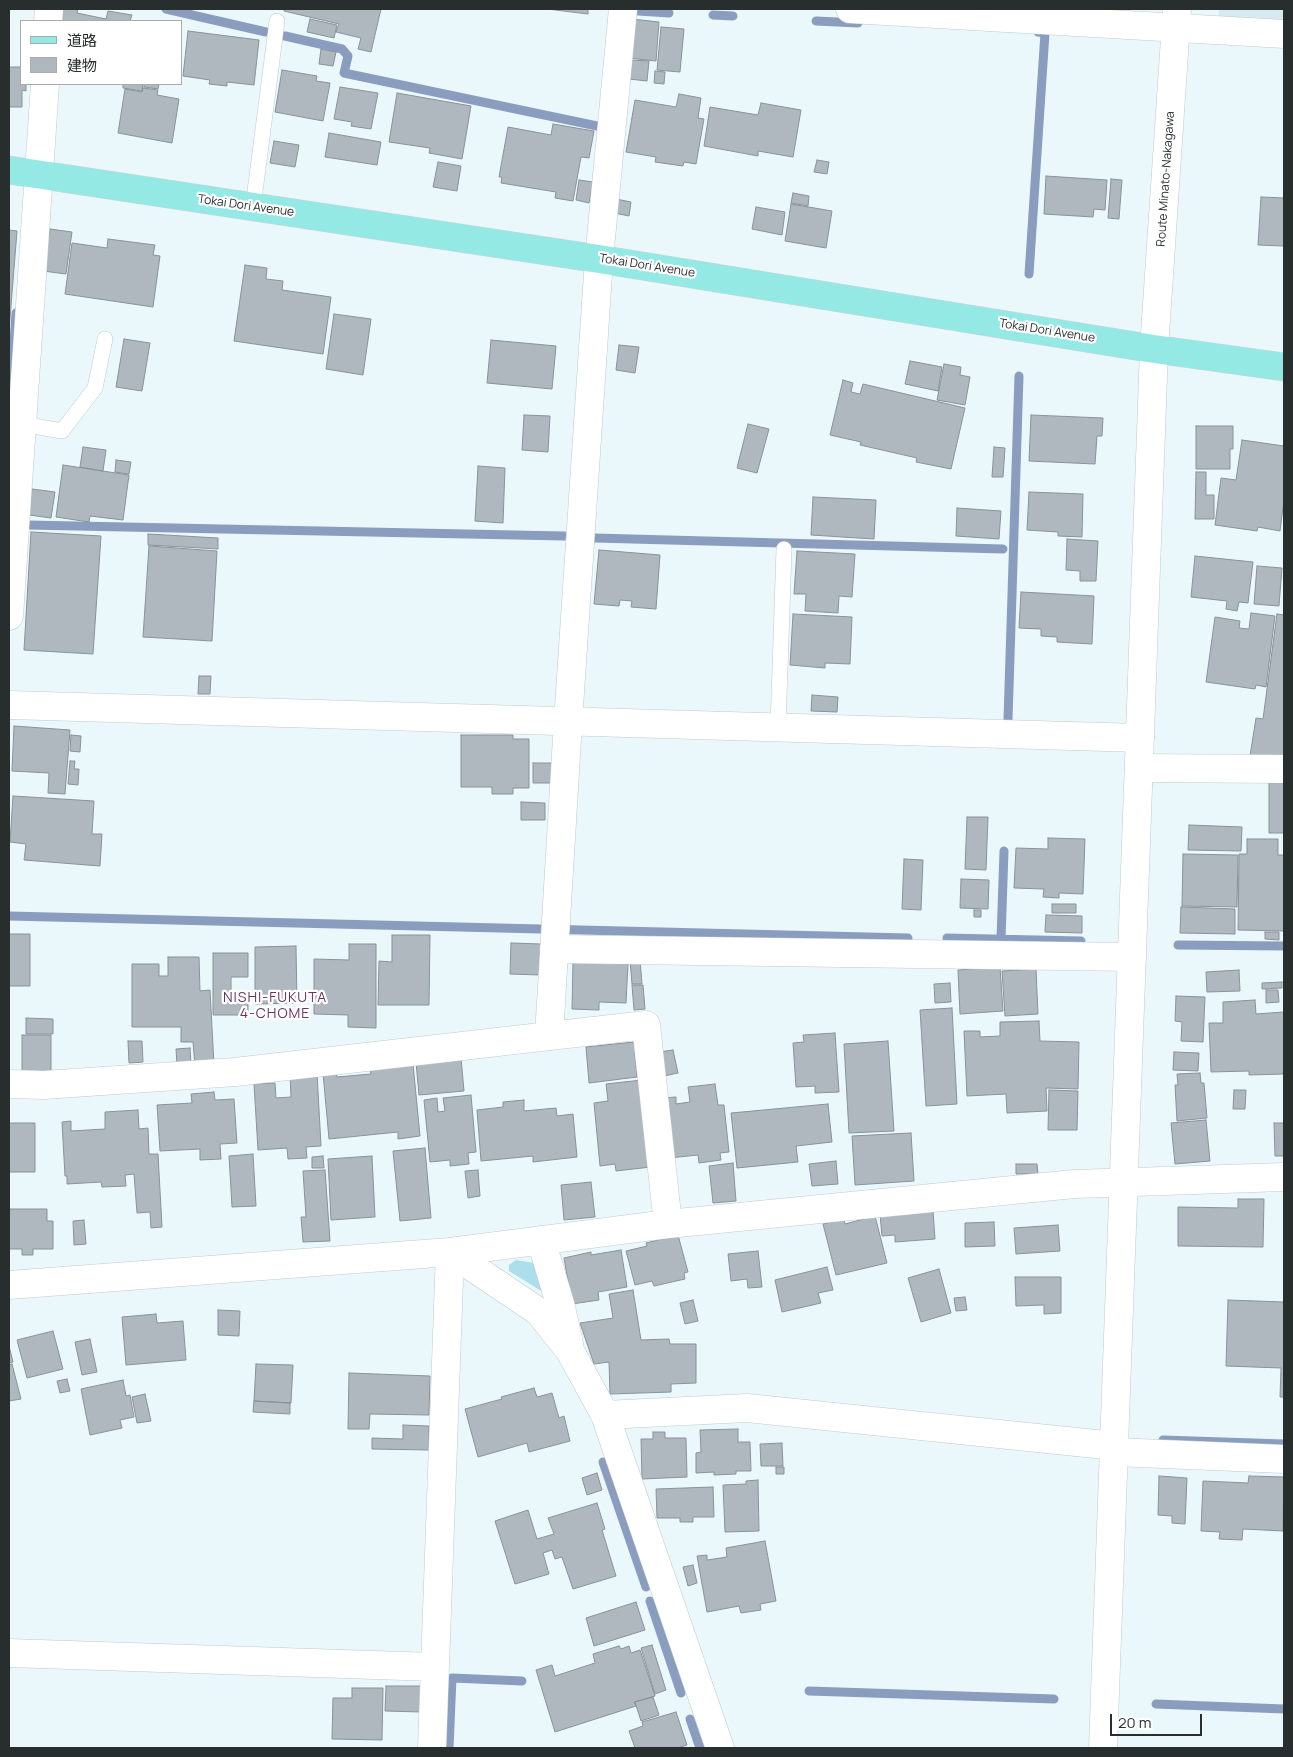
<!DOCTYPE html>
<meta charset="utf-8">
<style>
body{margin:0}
#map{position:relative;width:1293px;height:1757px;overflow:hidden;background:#ebf8fb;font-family:Manrope,"Noto Sans JP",sans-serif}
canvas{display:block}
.frame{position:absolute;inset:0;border:10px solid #282d2e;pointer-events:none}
.legend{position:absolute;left:20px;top:20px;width:162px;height:65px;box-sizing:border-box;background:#fff;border:1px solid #a9abab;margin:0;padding:6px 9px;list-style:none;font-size:15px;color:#282d2e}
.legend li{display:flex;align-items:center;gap:10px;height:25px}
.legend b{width:25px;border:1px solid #a9abab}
.scale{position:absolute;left:1110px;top:1714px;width:92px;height:22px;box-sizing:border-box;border:2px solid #282d2e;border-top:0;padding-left:6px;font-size:15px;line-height:18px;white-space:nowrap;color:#282d2e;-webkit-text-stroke:4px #fff;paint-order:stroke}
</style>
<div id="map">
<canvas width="1293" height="1757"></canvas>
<div class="frame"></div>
<ul class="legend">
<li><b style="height:6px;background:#94e9e5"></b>道路</li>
<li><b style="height:14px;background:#afb8bf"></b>建物</li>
</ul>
<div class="scale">20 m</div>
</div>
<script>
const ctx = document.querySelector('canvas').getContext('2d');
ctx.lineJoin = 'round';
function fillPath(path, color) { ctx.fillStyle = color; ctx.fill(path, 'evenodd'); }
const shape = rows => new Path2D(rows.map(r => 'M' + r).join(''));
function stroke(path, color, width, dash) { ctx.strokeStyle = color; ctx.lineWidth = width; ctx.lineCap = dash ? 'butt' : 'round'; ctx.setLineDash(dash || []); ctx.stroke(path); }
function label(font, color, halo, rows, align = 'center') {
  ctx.font = font + ' Manrope,sans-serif'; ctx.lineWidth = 4.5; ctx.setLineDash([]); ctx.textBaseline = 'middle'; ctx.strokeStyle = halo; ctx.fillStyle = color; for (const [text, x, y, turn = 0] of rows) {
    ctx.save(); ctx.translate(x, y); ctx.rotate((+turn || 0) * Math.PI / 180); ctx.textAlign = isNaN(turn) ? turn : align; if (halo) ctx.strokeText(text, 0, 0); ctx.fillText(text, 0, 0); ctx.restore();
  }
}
const built = shape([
 [1219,9,1284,9,1284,23,1218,19]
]);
const green = shape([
 [516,1260,541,1264,546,1294,509,1271,509,1265]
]);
const stream = shape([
 [166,9,266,32],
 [638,11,669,13],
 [713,15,733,16],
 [816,21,858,23],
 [285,36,342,49,348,56,344,73,597,126],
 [1029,274,1045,33,1038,32],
 [9,413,16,313],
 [27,525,564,536],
 [595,538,1003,549],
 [1008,719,1019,376],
 [9,916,908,938],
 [947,938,1081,941],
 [1001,939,1004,851],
 [1178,945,1284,946],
 [1163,1440,1284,1444],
 [603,1462,646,1587],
 [650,1601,681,1693],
 [809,1691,1054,1699],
 [1156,1704,1284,1709],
 [690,1719,700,1748],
 [449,1748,452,1678,522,1681]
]);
const building = shape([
 [63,9,78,9,77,13,106,19,108,11,132,15,130,21,61,21,63,9],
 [284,9,381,9,371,52,358,49,361,38,336,32,339,24,284,11,284,9],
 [547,9,588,9,588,14,547,9],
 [310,19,337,25,334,38,307,32,310,19],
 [631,19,659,22,656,61,628,58,631,19],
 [661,27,684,29,680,72,657,70,661,27],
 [188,31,259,40,254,85,227,82,227,86,209,84,210,80,183,76,188,31],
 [321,49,336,52,333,66,319,64,321,49],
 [630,60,649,61,647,81,629,79,630,60],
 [9,67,21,67,21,84,26,84,26,91,22,90,22,107,9,107,9,67],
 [282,70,317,76,316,81,330,83,323,121,275,112,282,70],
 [655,71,665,72,664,84,654,83,655,71],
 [123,84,143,84,142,91,123,88,123,84],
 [144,84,159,84,158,89,144,87,144,84],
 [340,87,378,93,371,129,351,126,352,122,334,119,340,87],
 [143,88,158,90,157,95,179,99,172,143,118,133,125,89,142,92,143,88],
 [397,93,471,106,462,159,429,153,430,148,389,142,397,93],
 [679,94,701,98,698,118,704,119,696,164,684,162,683,166,655,162,656,157,626,152,635,100,676,107,679,94],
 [761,103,801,110,793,157,758,151,758,156,704,146,710,107,758,115,761,103],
 [553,124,594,131,589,158,581,157,573,201,555,198,556,192,501,183,502,177,499,177,508,127,551,135,553,124],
 [329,133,381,142,377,165,325,157,329,133],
 [274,141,299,145,295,167,270,163,274,141],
 [817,160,829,162,827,174,814,172,817,160],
 [438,162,461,166,457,191,433,187,438,162],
 [1046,176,1107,180,1105,210,1094,209,1093,217,1044,214,1046,176],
 [1111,179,1122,180,1119,219,1108,218,1111,179],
 [579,180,593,182,589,203,576,200,579,180],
 [793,193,809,196,808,206,791,203,793,193],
 [1261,197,1284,198,1284,246,1258,245,1261,197],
 [616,199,631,202,629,216,614,213,616,199],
 [791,204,832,211,826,248,785,241,791,204],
 [756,207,785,212,782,235,752,229,756,207],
 [50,229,72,232,66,274,43,271,50,229],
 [9,230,17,231,9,331,9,230],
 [108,239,155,245,153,255,160,256,153,307,65,294,72,243,107,248,108,239],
 [245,265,267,268,266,279,283,281,282,290,331,297,323,354,234,341,245,265],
 [334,314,371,319,363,375,326,369,334,314],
 [124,339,150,343,142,391,116,387,124,339],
 [491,340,556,346,552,389,487,383,491,340],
 [619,345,639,347,635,373,616,370,619,345],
 [910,361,942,367,938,391,905,384,910,361],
 [944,364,961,367,960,375,970,377,965,405,937,400,944,364],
 [843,380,853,383,851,392,860,394,863,384,965,408,951,469,916,462,917,458,860,445,861,442,830,435,843,380],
 [524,415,550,416,548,452,522,450,524,415],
 [1031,415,1103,418,1102,436,1097,436,1095,464,1029,461,1031,415],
 [748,424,769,429,757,473,737,468,748,424],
 [1196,426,1233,426,1233,449,1230,449,1230,469,1196,469,1196,426],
 [1242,440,1284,446,1284,500,1280,531,1258,527,1257,531,1215,525,1221,478,1236,480,1242,440],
 [83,447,106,450,103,471,80,467,83,447],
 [994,447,1005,448,1003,477,992,477,994,447],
 [116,460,131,462,129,474,115,472,116,460],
 [63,465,129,475,123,520,90,516,89,522,56,517,63,465],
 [478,466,505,468,503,523,475,521,478,466],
 [1196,472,1206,472,1206,495,1214,495,1214,519,1195,519,1196,472],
 [32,489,55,492,51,518,29,515,32,489],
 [1029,492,1083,494,1082,537,1058,536,1058,532,1027,530,1029,492],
 [813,497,876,500,874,539,811,535,813,497],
 [957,508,1001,511,999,539,956,536,957,508],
 [31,532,101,536,93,654,24,650,31,532],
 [148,534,218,538,218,549,148,545,148,534],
 [1067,539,1098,541,1096,581,1080,581,1080,571,1066,570,1067,539],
 [149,546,217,551,212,641,143,637,149,546],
 [599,550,660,555,656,609,631,607,632,601,620,600,619,606,594,604,599,550],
 [797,551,855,554,852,597,839,596,838,613,805,611,806,594,794,594,797,551],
 [1195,556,1253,562,1248,603,1239,602,1237,611,1226,609,1227,601,1191,597,1195,556],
 [1257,566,1282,568,1279,606,1254,604,1257,566],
 [1021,592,1094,596,1092,644,1057,642,1057,637,1041,636,1041,629,1019,628,1021,592],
 [1251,613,1275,616,1266,687,1256,685,1255,689,1206,682,1215,617,1240,621,1239,628,1249,629,1251,613],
 [793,614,852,617,850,664,825,663,825,668,790,665,793,614],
 [1277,614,1284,615,1284,756,1250,756,1256,718,1263,719,1277,614],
 [199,676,211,676,210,694,198,694,199,676],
 [812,695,838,697,837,712,811,711,812,695],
 [14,726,70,730,65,794,48,793,49,773,12,771,14,726],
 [71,735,81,736,80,752,70,751,71,735],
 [461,735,513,735,513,739,529,739,529,788,513,788,513,794,492,794,492,787,461,787,461,735],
 [70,761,75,761,74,769,79,769,78,785,68,784,70,761],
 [533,763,552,763,552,783,533,783,533,763],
 [1269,783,1284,783,1284,833,1269,833,1269,783],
 [13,796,94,801,92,834,102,834,100,866,24,860,26,844,10,842,13,796],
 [521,802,545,803,545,820,521,820,521,802],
 [967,817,988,817,986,870,965,869,967,817],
 [1189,825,1242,827,1241,851,1188,850,1189,825],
 [1048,838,1085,839,1083,894,1059,893,1059,898,1043,897,1044,889,1014,888,1016,848,1048,849,1048,838],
 [1247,839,1278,839,1278,855,1284,855,1284,931,1238,930,1239,854,1247,854,1247,839],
 [1183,854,1238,855,1237,907,1182,906,1183,854],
 [904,859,923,860,921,910,902,909,904,859],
 [961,879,989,880,988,909,960,908,961,879],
 [1052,904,1076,904,1076,913,1052,913,1052,904],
 [1181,907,1235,909,1235,934,1180,933,1181,907],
 [974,910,981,910,981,917,974,917,974,910],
 [1046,915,1082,916,1082,933,1045,932,1046,915],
 [1265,932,1279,932,1279,940,1265,939,1265,932],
 [9,934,30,934,30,986,9,986,9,934],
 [392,935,430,935,429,1005,378,1005,379,961,392,962,392,935],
 [511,943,541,944,540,975,510,974,511,943],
 [349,944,376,944,376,1028,348,1027,348,1015,314,1014,314,959,349,960,349,944],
 [296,946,297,1003,255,1004,255,947,296,946],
 [213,953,248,953,248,977,231,977,231,994,248,994,248,1015,213,1015,213,953],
 [168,957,199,957,200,991,210,990,214,1065,195,1066,193,1042,181,1042,181,1027,132,1027,132,964,159,964,159,976,168,976,168,957],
 [630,960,640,960,642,984,632,984,630,960],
 [573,962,628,964,626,1003,599,1002,599,1010,572,1009,573,962],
 [1000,967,1003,1011,960,1014,958,970,1000,967],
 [1036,969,1038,1014,1005,1016,1002,971,1036,969],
 [1239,970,1240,991,1207,992,1206,972,1239,970],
 [1282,982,1282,988,1262,989,1262,983,1282,982],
 [950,983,951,1002,935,1003,934,984,950,983],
 [632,985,643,985,645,1009,634,1010,632,985],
 [1266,990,1278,990,1279,1002,1266,1003,1266,990],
 [1176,996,1205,997,1203,1042,1181,1041,1182,1022,1175,1021,1176,996],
 [1255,1000,1256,1014,1284,1012,1284,1074,1249,1075,1249,1071,1211,1072,1209,1023,1223,1023,1223,1002,1255,1000],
 [952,1008,957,1104,926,1106,920,1010,952,1008],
 [26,1018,53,1019,53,1034,26,1034,26,1018],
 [1039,1021,1040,1041,1079,1042,1078,1089,1046,1088,1047,1111,1007,1113,1006,1094,967,1096,964,1031,980,1031,980,1037,1000,1036,1000,1022,1039,1021],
 [835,1033,839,1092,815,1093,815,1086,796,1087,793,1043,804,1042,803,1035,835,1033],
 [22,1035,51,1035,51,1075,22,1075,22,1035],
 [128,1041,142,1041,143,1062,129,1063,128,1041],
 [888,1041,894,1131,849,1133,844,1044,888,1041],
 [634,1042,637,1077,589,1083,586,1047,634,1042],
 [190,1048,191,1065,177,1065,176,1049,190,1048],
 [673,1050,678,1073,664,1076,659,1052,673,1050],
 [1174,1052,1199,1053,1198,1071,1173,1070,1174,1052],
 [461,1058,464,1091,419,1095,416,1062,461,1058],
 [413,1064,420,1136,398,1139,398,1132,329,1139,323,1073,336,1071,337,1077,371,1074,370,1068,413,1064],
 [317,1073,321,1146,306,1147,307,1158,288,1159,287,1148,258,1150,254,1084,275,1083,276,1098,291,1097,290,1074,317,1073],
 [1200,1073,1201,1083,1204,1083,1207,1118,1177,1121,1175,1085,1178,1085,1177,1074,1200,1073],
 [642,1080,651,1167,616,1171,615,1164,600,1166,594,1103,608,1101,606,1084,642,1080],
 [715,1084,718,1105,724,1105,729,1152,720,1153,721,1160,699,1163,698,1155,669,1158,663,1098,676,1097,676,1104,690,1102,688,1087,715,1084],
 [1049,1090,1078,1091,1077,1130,1048,1130,1049,1090],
 [1234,1090,1246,1090,1245,1109,1233,1109,1234,1090],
 [214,1092,215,1100,234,1099,237,1143,220,1144,221,1159,200,1160,200,1149,160,1151,157,1105,192,1103,191,1094,214,1092],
 [471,1095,476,1152,468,1153,469,1164,450,1166,450,1160,430,1162,424,1100,437,1098,438,1112,445,1111,443,1098,471,1095],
 [524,1100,524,1111,556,1108,557,1116,573,1114,577,1157,533,1162,533,1156,481,1161,477,1110,503,1107,503,1102,524,1100],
 [828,1104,832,1142,796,1146,798,1162,737,1168,731,1113,828,1104],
 [138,1110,139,1129,148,1128,149,1154,158,1154,162,1227,151,1228,150,1212,137,1213,134,1174,125,1175,126,1186,102,1187,101,1182,67,1184,67,1176,65,1176,62,1122,71,1121,71,1131,105,1129,105,1112,138,1110],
 [1206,1120,1210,1161,1175,1164,1171,1123,1206,1120],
 [9,1123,35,1123,35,1172,9,1172,9,1123],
 [1274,1123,1284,1123,1284,1156,1275,1156,1274,1123],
 [911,1133,914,1181,855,1185,852,1136,911,1133],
 [425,1148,431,1218,400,1221,393,1151,425,1148],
 [253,1154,256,1206,232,1207,229,1156,253,1154],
 [323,1156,324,1168,312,1168,312,1157,323,1156],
 [372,1156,375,1217,331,1220,328,1159,372,1156],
 [836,1161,838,1184,812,1186,809,1164,836,1161],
 [733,1163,736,1201,713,1203,709,1166,733,1163],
 [1016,1164,1037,1164,1038,1174,1016,1174,1016,1164],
 [325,1170,330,1241,303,1242,301,1217,306,1217,303,1171,325,1170],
 [478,1170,480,1196,468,1198,465,1171,478,1170],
 [591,1182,595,1217,564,1220,561,1185,591,1182],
 [9,1183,9,1209,47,1209,47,1221,53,1221,53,1249,33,1249,33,1255,22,1255,22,1249,9,1249,9,1183],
 [1238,1199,1264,1199,1263,1247,1178,1246,1178,1207,1238,1208,1238,1199],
 [933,1211,935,1239,895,1242,895,1235,882,1236,880,1214,933,1211],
 [875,1216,887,1263,836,1275,823,1224,844,1219,845,1224,875,1216],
 [84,1220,86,1244,74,1245,73,1221,84,1220],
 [994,1222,995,1246,965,1247,965,1223,994,1222],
 [1058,1225,1060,1251,1016,1254,1014,1228,1058,1225],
 [678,1235,688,1272,684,1273,685,1279,654,1286,652,1281,635,1285,626,1251,647,1246,646,1243,678,1235],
 [621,1250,627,1287,598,1292,599,1300,572,1304,564,1258,591,1252,591,1255,621,1250],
 [758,1251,762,1287,748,1288,747,1279,731,1281,728,1254,758,1251],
 [827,1267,833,1290,818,1293,821,1303,782,1312,775,1280,827,1267],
 [939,1269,951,1313,921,1322,908,1278,939,1269],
 [1015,1277,1061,1277,1061,1313,1044,1314,1044,1305,1016,1306,1015,1277],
 [633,1290,641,1340,669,1339,670,1344,696,1344,696,1383,671,1384,671,1392,610,1394,609,1362,594,1364,580,1323,613,1318,609,1294,633,1290],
 [965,1297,967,1310,956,1311,954,1298,965,1297],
 [693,1300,698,1321,685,1324,680,1303,693,1300],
 [1228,1300,1284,1302,1284,1397,1280,1397,1281,1368,1226,1366,1228,1300],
 [218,1310,240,1311,239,1336,218,1335,218,1310],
 [156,1314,157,1323,183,1321,186,1360,126,1365,122,1317,156,1314],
 [53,1331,63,1369,27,1378,17,1340,53,1331],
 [90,1339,97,1372,82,1375,75,1342,90,1339],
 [9,1346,13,1362,9,1363,9,1346],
 [12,1364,21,1399,9,1401,9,1365,12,1364],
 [256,1364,293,1365,291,1403,254,1401,256,1364],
 [349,1373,430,1376,429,1415,370,1414,369,1429,348,1429,349,1373],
 [67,1379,70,1391,60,1393,57,1381,67,1379],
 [123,1380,126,1396,130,1395,134,1417,120,1420,122,1428,90,1435,81,1389,123,1380],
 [534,1388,537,1397,552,1393,559,1418,564,1416,570,1441,529,1452,527,1443,478,1457,465,1409,502,1399,501,1397,534,1388],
 [145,1394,151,1421,137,1423,132,1397,145,1394],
 [254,1401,290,1403,290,1414,253,1412,254,1401],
 [403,1425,429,1426,429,1450,372,1449,372,1438,403,1439,403,1425],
 [738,1429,738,1442,750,1442,751,1471,736,1471,736,1474,714,1475,714,1472,696,1473,696,1453,701,1452,700,1430,738,1429],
 [653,1432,665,1432,665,1438,686,1438,687,1477,642,1479,641,1439,653,1439,653,1432],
 [782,1443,783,1466,761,1466,760,1444,782,1443],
 [776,1467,784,1467,784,1474,776,1474,776,1467],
 [597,1473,602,1490,587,1495,582,1478,597,1473],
 [1159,1476,1187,1478,1185,1524,1172,1523,1172,1516,1158,1515,1159,1476],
 [1249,1476,1284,1477,1283,1531,1243,1529,1242,1540,1219,1539,1220,1532,1201,1531,1203,1481,1248,1483,1249,1476],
 [758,1480,759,1531,725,1532,723,1485,746,1484,746,1481,758,1480],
 [713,1487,714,1517,693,1517,693,1522,680,1522,680,1518,657,1518,656,1489,713,1487],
 [597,1503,605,1529,602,1530,616,1576,573,1589,562,1557,555,1559,552,1550,543,1553,549,1574,515,1584,495,1521,528,1510,537,1539,554,1534,548,1518,597,1503],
 [765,1541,776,1601,760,1604,761,1610,741,1613,739,1606,707,1612,697,1556,707,1555,707,1560,727,1557,726,1548,765,1541],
 [693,1565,697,1583,688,1586,683,1567,693,1565],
 [636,1602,645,1630,594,1646,586,1618,636,1602],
 [652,1645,666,1690,655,1694,641,1648,652,1645],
 [619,1646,621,1649,629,1646,631,1653,640,1650,655,1696,634,1702,636,1706,555,1732,536,1670,552,1665,555,1676,595,1663,593,1654,619,1646],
 [386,1686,421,1686,421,1712,385,1711,386,1686],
 [352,1688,383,1688,382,1740,332,1739,333,1698,352,1698,352,1688],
 [653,1697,659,1715,641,1721,635,1702,653,1697],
 [676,1712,687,1745,678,1748,635,1748,629,1731,643,1726,642,1722,676,1712]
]);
const lane = shape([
 [253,207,277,21],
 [22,424,62,431,95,388,105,339],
 [778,728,784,549]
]);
const street = shape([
 [850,9,1284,34],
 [48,21,49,9],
 [9,616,45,84],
 [9,705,1140,738],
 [1139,768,1284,769],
 [554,949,1132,957],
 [549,1036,568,722,599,259,623,9],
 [9,1084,44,1085,235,1072,646,1025,668,1224],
 [541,1240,561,1307,569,1344],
 [450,1252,539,1312,570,1351,605,1415,720,1748],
 [9,1285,450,1252,668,1224,1074,1184,1284,1177],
 [605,1415,747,1408,1115,1446],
 [1114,1452,1284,1459],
 [9,1653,435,1667],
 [432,1748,450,1252]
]);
const secondary = shape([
 [1103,1748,1154,349,1177,9]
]);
const primary = shape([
 [9,170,599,259,1154,349,1284,367]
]);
const streetNames = [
 ["Route Minato-Nakagawa",1166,179,-86],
 ["Tokai Dori Avenue",246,206,8],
 ["Tokai Dori Avenue",647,266,9],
 ["Tokai Dori Avenue",1047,331,9]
];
const neighbourhoodNames = [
 ["NISHI-FUKUTA",275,998],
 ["4-CHOME",275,1014]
];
fillPath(built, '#d5ebf1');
fillPath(green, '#addeeb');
stroke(stream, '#8a9dbf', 9);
fillPath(building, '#afb8bf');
stroke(building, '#889298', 1);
stroke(lane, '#bfcbce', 16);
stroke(street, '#bfcbce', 29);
stroke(secondary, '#bfcbce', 29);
stroke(primary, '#d4d5d5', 29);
stroke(lane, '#fff', 15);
stroke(street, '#fff', 28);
stroke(secondary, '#fff', 28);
stroke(primary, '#94e9e5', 28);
label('12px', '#282d2e', '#fff', streetNames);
ctx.letterSpacing = '1px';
label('14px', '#693464', '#fff', neighbourhoodNames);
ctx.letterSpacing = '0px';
</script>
